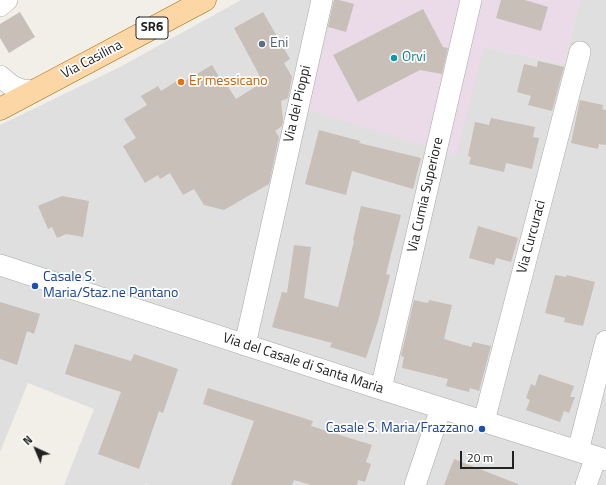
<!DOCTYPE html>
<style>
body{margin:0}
#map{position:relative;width:606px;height:485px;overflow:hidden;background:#f2efe9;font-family:"Titillium Web",sans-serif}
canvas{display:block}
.north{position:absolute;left:16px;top:429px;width:40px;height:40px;-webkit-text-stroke:3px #fff;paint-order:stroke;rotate:316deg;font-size:11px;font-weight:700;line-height:16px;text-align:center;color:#222}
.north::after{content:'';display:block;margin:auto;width:14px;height:18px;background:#222;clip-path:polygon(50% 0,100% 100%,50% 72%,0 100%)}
.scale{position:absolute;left:460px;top:451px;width:54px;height:18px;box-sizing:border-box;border:2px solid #222;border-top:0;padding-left:5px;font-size:12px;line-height:14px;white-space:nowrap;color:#222;-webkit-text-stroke:3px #fff;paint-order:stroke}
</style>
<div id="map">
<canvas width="606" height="485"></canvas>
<div class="north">N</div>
<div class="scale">20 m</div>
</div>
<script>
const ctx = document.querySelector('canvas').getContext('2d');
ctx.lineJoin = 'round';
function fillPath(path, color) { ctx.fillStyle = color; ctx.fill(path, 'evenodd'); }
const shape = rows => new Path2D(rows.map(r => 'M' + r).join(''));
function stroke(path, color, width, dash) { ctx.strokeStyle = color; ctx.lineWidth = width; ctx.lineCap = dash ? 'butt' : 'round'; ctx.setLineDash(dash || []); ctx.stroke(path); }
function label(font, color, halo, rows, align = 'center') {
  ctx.font = font + ' "Titillium Web",sans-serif'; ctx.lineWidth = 3.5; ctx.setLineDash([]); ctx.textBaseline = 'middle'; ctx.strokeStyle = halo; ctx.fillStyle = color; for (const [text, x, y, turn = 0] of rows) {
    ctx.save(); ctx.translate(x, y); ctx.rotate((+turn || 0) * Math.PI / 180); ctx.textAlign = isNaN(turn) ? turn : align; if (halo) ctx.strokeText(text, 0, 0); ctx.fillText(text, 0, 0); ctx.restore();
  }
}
const residential = shape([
 [241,0,337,0,484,47,564,64,580,0,606,0,606,485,149,485,146,484,145,485,64,485,94,409,28,383,0,452,0,125,120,67]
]);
const industrial = shape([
 [337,0,580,0,564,64,484,47,456,156,307,109]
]);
const building = shape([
 [334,0,339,0,354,4,346,32,328,27],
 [501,0,525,0,548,7,541,31,496,18],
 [423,9,443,47,448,48,442,74,420,70,358,102,333,55],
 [20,12,35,37,9,53,0,38,0,24],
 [263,12,290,59,284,63,292,77,288,98,281,101,283,120,282,126,275,131,279,137,269,184,224,210,204,205,194,189,183,195,170,173,160,179,158,175,145,183,123,146,136,138,124,119,147,105,141,96,158,86,161,91,183,77,185,81,212,65,221,80,223,79,236,99,263,82,234,28],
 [538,61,564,67,552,111,528,105,531,96,517,92,524,64,537,67],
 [580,100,603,105,602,109,606,110,606,145,599,144,598,149,571,143],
 [491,118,535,127,533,137,539,138,532,169,506,163,504,172,469,164,471,157,468,156,475,122,489,125],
 [319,130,360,141,359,143,421,158,413,189,352,171,346,195,305,184],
 [62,196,89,201,83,237,66,234,57,238,52,227,48,229,38,206],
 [361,206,401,215,386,274,390,275,378,321,366,358,330,347,332,343,272,327,282,292,287,293,294,245,311,247,304,298,338,307,354,241,353,240],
 [478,226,518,238,511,262,496,258,494,265,469,258],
 [555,275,566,277,567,275,595,282,583,326,564,322,565,318,545,313],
 [414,300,428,303,429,300,452,305,444,339,471,347,473,342,491,346,479,391,470,388,469,392,446,386,448,379,402,368,404,357,401,356],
 [0,302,40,314,34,334,27,331,17,365,0,359],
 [75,344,131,361,134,354,178,369,163,413,159,411,139,469,98,454,121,392,65,374],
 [539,374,574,386,570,397,575,397,569,413,564,411,560,422,526,410,530,400,526,398,531,384,535,386],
 [208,388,313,421,311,426,372,445,366,462,371,464,365,482,358,480,357,485,311,485,294,480,292,485,231,485,254,421,203,404],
 [454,459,518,484,518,485,444,485]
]);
const minor = shape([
 [0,6,7,0],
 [0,76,12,86,22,90,33,91],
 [0,265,381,389,606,460],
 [245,345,322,0],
 [381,389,471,0],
 [484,421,580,52],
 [578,451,606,341],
 [415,485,441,408],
 [586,485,596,457]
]);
const major = shape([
 [0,109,205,0]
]);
const markers = [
 [262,44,4,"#5c6f8a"],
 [394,58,4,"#0f9aa8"],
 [181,82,4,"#e8710a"],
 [35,286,4,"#1a4fb4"],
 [482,429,4,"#1a4fb4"]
];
const shields = [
 [152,28,32]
];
const shieldNames = [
 ["SR6",152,28]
];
const serviceNames = [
 ["Eni",270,44]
];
const cultureNames = [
 ["Orvi",402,58]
];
const streetNames = [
 ["Via Casilina",92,60,-28],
 ["Via dei Pioppi",298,104,-77],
 ["Via Cumia Superiore",426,195,-77],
 ["Via Curcuraci",532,237,-75],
 ["Via del Casale di Santa Maria",303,364,18]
];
const foodNames = [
 ["Er messicano",189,82]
];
const transitNames = [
 ["Casale S.",43,278],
 ["Maria/Staz.ne Pantano",43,294],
 ["Casale S. Maria/Frazzano",474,429,"right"]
];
fillPath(residential, '#e0dfdf');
fillPath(industrial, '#ebdbe8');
fillPath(building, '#c7bfb8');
stroke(minor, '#a9a9a9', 22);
stroke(major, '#a06b00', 23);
stroke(minor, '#fff', 21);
stroke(major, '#fcd6a4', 22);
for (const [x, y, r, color] of markers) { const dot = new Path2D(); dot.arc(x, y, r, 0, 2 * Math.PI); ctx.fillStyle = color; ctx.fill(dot); stroke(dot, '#fff', 1.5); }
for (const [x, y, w] of shields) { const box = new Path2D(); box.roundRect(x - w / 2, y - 11, w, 22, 3); ctx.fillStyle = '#fff'; ctx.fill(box); stroke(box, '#222', 1); }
label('bold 13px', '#222', null, shieldNames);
label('14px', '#4e5e75', '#fff', serviceNames, 'left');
label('14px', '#0d838f', '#fff', cultureNames, 'left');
label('14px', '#222', '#fff', streetNames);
label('14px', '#c56008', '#fff', foodNames, 'left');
label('14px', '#164399', '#fff', transitNames, 'left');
</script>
